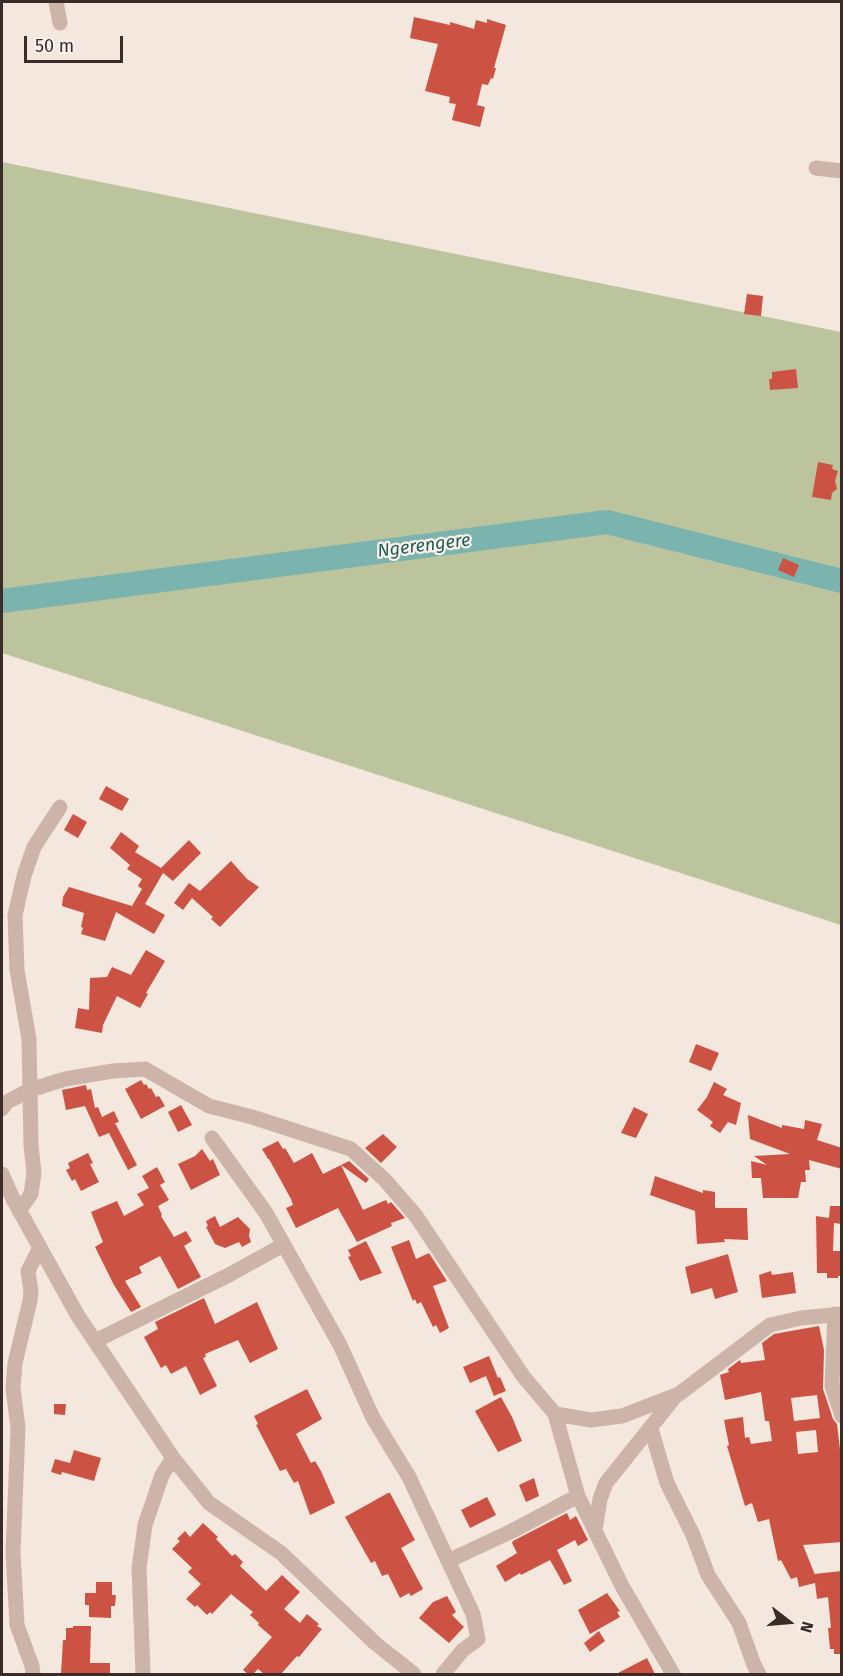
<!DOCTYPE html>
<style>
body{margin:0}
#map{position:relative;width:843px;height:1676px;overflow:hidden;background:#f4e7de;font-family:"Fira Sans",sans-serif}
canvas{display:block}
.frame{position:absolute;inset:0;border:3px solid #3a2c29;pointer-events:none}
.north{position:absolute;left:759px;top:1592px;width:60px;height:60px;-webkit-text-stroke:4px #fbf1eb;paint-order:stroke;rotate:106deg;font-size:16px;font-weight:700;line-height:24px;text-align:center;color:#3a2c29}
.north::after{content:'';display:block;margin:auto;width:21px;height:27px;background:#3a2c29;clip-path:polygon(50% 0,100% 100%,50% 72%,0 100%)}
.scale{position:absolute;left:24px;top:36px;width:99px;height:27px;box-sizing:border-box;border:3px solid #3a2c29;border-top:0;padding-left:8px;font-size:18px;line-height:21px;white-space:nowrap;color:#3a2c29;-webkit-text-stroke:4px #fbf1eb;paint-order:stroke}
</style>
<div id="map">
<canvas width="843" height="1676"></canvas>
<div class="frame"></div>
<div class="north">N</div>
<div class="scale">50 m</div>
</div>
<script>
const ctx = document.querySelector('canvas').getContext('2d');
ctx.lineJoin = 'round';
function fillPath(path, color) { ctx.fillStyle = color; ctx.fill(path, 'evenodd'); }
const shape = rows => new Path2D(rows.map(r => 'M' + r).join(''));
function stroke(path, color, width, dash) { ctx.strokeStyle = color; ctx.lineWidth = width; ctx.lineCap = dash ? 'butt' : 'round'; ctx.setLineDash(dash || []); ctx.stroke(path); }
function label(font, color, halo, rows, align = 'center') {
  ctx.font = font + ' "Fira Sans",sans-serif'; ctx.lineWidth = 4.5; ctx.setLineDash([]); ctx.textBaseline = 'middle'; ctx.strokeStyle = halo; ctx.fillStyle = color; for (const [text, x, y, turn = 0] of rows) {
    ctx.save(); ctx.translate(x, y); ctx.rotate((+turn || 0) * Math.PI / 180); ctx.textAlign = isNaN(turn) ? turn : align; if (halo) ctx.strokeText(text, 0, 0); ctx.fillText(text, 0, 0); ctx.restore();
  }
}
const green = shape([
 [2,162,841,332,841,925,2,653]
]);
const river = shape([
 [2,601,607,522,842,581]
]);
const building = shape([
 [414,17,450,25,450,22,474,29,476,20,487,23,487,19,506,25,494,68,496,68,493,79,491,78,488,85,482,84,477,105,485,107,480,127,452,120,456,104,449,103,450,97,425,91,438,44,410,38],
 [747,294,763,296,761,316,744,314],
 [796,369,798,388,770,390,769,379,772,379,772,372],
 [818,462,833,465,832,469,838,471,835,481,837,489,832,493,831,500,812,497],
 [783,558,799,565,794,577,778,570],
 [106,786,129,799,122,811,99,799],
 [73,814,87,822,78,838,64,830],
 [121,832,139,846,135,852,161,868,189,840,201,853,173,881,163,873,145,904,165,915,154,934,116,912,105,941,81,934,83,928,81,927,84,913,62,906,63,897,69,887,132,906,142,889,138,886,142,879,127,869,130,865,110,848],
 [231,861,247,879,259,887,220,927,211,919,213,917,192,898,183,910,174,903,189,883,200,891],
 [146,950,165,961,146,993,148,994,140,1008,117,996,103,1025,102,1033,75,1028,78,1008,89,1010,90,978,107,977,112,967,131,975],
 [696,1044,719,1053,711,1071,689,1062],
 [141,1080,144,1085,146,1084,149,1089,151,1088,156,1097,159,1096,165,1106,141,1119,125,1089],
 [714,1082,727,1089,723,1095,741,1103,736,1125,728,1122,720,1133,710,1126,713,1122,697,1110,707,1097],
 [86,1085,87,1090,91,1089,95,1108,98,1107,102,1117,114,1111,119,1122,115,1123,137,1165,128,1170,109,1133,99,1137,85,1106,66,1110,62,1090],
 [181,1105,192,1125,178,1132,168,1112],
 [634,1107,648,1114,636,1138,621,1133],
 [748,1115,782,1128,782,1125,804,1129,805,1120,822,1124,817,1140,842,1148,842,1169,809,1160,810,1170,805,1170,806,1182,801,1182,798,1198,763,1198,761,1178,752,1178,751,1161,767,1165,754,1156,790,1154,750,1139],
 [383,1134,397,1147,381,1163,365,1148],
 [278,1141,283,1149,285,1148,294,1163,312,1153,323,1174,341,1165,363,1210,386,1200,388,1204,391,1202,405,1218,391,1223,392,1226,357,1242,338,1208,296,1228,286,1208,293,1205,291,1199,269,1159,268,1159,262,1149],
 [202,1149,210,1161,213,1159,220,1175,191,1190,178,1164,195,1156],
 [88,1153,93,1163,90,1164,99,1182,81,1191,75,1179,72,1181,66,1170,70,1168,68,1163],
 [349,1161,369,1179,366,1183,341,1165],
 [157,1167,165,1182,160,1185,169,1200,158,1206,162,1215,161,1216,174,1237,186,1231,192,1241,184,1246,201,1277,178,1289,160,1256,139,1267,142,1273,125,1281,141,1307,131,1312,114,1285,95,1247,103,1242,91,1212,117,1201,124,1216,144,1205,137,1194,149,1188,142,1176],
 [655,1176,703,1193,703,1190,715,1192,715,1208,747,1208,748,1240,724,1239,725,1242,697,1244,695,1211,650,1195],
 [830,1206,842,1206,842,1224,834,1223,833,1251,840,1251,842,1276,838,1276,838,1278,827,1278,827,1273,817,1273,816,1216,829,1218],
 [215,1216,220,1227,238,1217,250,1229,249,1236,251,1242,242,1247,239,1242,225,1248,215,1244,206,1227,208,1226,206,1221],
 [409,1240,416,1259,429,1253,447,1281,433,1286,449,1328,440,1333,436,1325,433,1327,421,1302,417,1304,415,1299,413,1301,391,1247],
 [366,1241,382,1273,360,1281,348,1257,351,1256,348,1250],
 [728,1254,738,1292,715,1299,712,1288,691,1294,685,1267],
 [771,1271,772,1275,793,1272,796,1293,762,1298,759,1275],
 [204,1298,215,1324,257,1302,278,1349,250,1363,238,1340,205,1354,206,1357,203,1358,217,1386,200,1395,186,1366,171,1374,166,1365,161,1368,144,1337,158,1329,155,1322],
 [819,1326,824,1350,823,1389,833,1419,837,1424,842,1467,842,1542,803,1545,815,1575,814,1574,842,1571,842,1654,834,1654,834,1649,830,1649,828,1628,831,1628,828,1597,817,1599,815,1583,799,1587,797,1577,791,1579,781,1560,778,1561,769,1519,758,1522,752,1503,745,1506,727,1446,729,1445,724,1420,743,1417,745,1438,749,1437,751,1444,772,1441,769,1421,765,1421,761,1392,725,1400,720,1375,729,1372,728,1369,740,1360,741,1363,765,1360,762,1343,774,1334],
 [817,1395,820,1418,794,1421,791,1398],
 [816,1430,818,1452,798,1454,796,1432],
 [489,1356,498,1378,500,1377,506,1391,494,1396,486,1376,470,1383,463,1367],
 [307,1389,322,1419,296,1434,311,1463,315,1461,321,1471,335,1503,310,1515,298,1481,294,1483,286,1469,280,1471,256,1425,258,1424,254,1416],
 [501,1397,512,1417,522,1441,498,1452,475,1411],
 [54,1404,66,1404,65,1415,54,1414],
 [74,1450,101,1458,94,1481,62,1472,61,1475,51,1472,55,1459,70,1463],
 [534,1478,539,1496,526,1502,519,1485],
 [388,1493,390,1493,415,1540,401,1548,423,1589,411,1596,409,1593,400,1598,388,1574,382,1576,375,1561,371,1563,345,1517],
 [487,1497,496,1515,470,1528,461,1510],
 [567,1513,570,1520,576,1516,588,1540,578,1546,575,1540,557,1550,572,1581,564,1585,550,1560,521,1575,520,1573,505,1582,496,1566,517,1553,512,1543,513,1541],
 [203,1523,218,1537,216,1539,232,1556,235,1554,243,1562,240,1566,266,1591,282,1575,300,1592,284,1609,300,1623,307,1614,319,1624,317,1626,322,1629,299,1657,297,1656,281,1674,264,1674,258,1669,253,1674,248,1674,243,1670,272,1637,258,1625,259,1623,250,1615,253,1612,231,1594,212,1614,210,1612,207,1615,197,1605,195,1607,186,1599,201,1584,188,1572,192,1568,172,1549,180,1541,177,1539,185,1531,190,1537],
 [96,1582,112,1582,112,1595,116,1595,115,1606,111,1606,111,1618,89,1617,89,1605,85,1605,85,1593,96,1593],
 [607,1593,620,1611,617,1612,620,1617,590,1634,578,1610],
 [447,1596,456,1612,452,1615,464,1627,449,1643,419,1618,433,1602],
 [73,1626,91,1626,90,1663,110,1663,110,1674,61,1674,63,1640,66,1640,66,1628,73,1628],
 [599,1631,605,1641,590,1652,584,1643],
 [647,1658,655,1674,616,1674]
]);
const minor = shape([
 [56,2,60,23],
 [816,168,842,171],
 [2,1109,7,1102,30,1090,65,1079,113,1071,145,1069,209,1106,252,1117,351,1149,385,1180,416,1216,523,1376,555,1414,578,1496,622,1586,673,1674],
 [212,1138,266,1213,340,1345,373,1418,409,1477,473,1614,478,1639,463,1650,443,1674],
 [2,1174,13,1199,78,1316,173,1458,209,1503,281,1553,375,1643,414,1674],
 [19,1211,31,1194,34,1173,31,1145,29,1039,17,970,15,915,24,876,34,847,60,807],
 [835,1314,832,1386,842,1416],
 [95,1341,229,1275,283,1245],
 [555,1414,591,1420,622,1416,679,1394,770,1325,801,1318,842,1314],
 [651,1429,667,1483,693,1535,708,1575,739,1623,754,1665,759,1674],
 [595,1530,600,1499,606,1483,674,1398],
 [448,1561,512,1531,578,1496],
 [33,1674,32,1666,17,1625,13,1552,18,1428,13,1388,15,1363,30,1301,31,1292,28,1271,40,1247],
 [143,1674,139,1568,145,1525,162,1475,173,1458]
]);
const waterNames = [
 ["Ngerengere",424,546,-7]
];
fillPath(green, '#bcc49d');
stroke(river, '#7bb3ae', 24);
fillPath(building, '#cc5344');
stroke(minor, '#cdb4a9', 15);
label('italic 18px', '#1c5e59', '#fbf1eb', waterNames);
</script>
